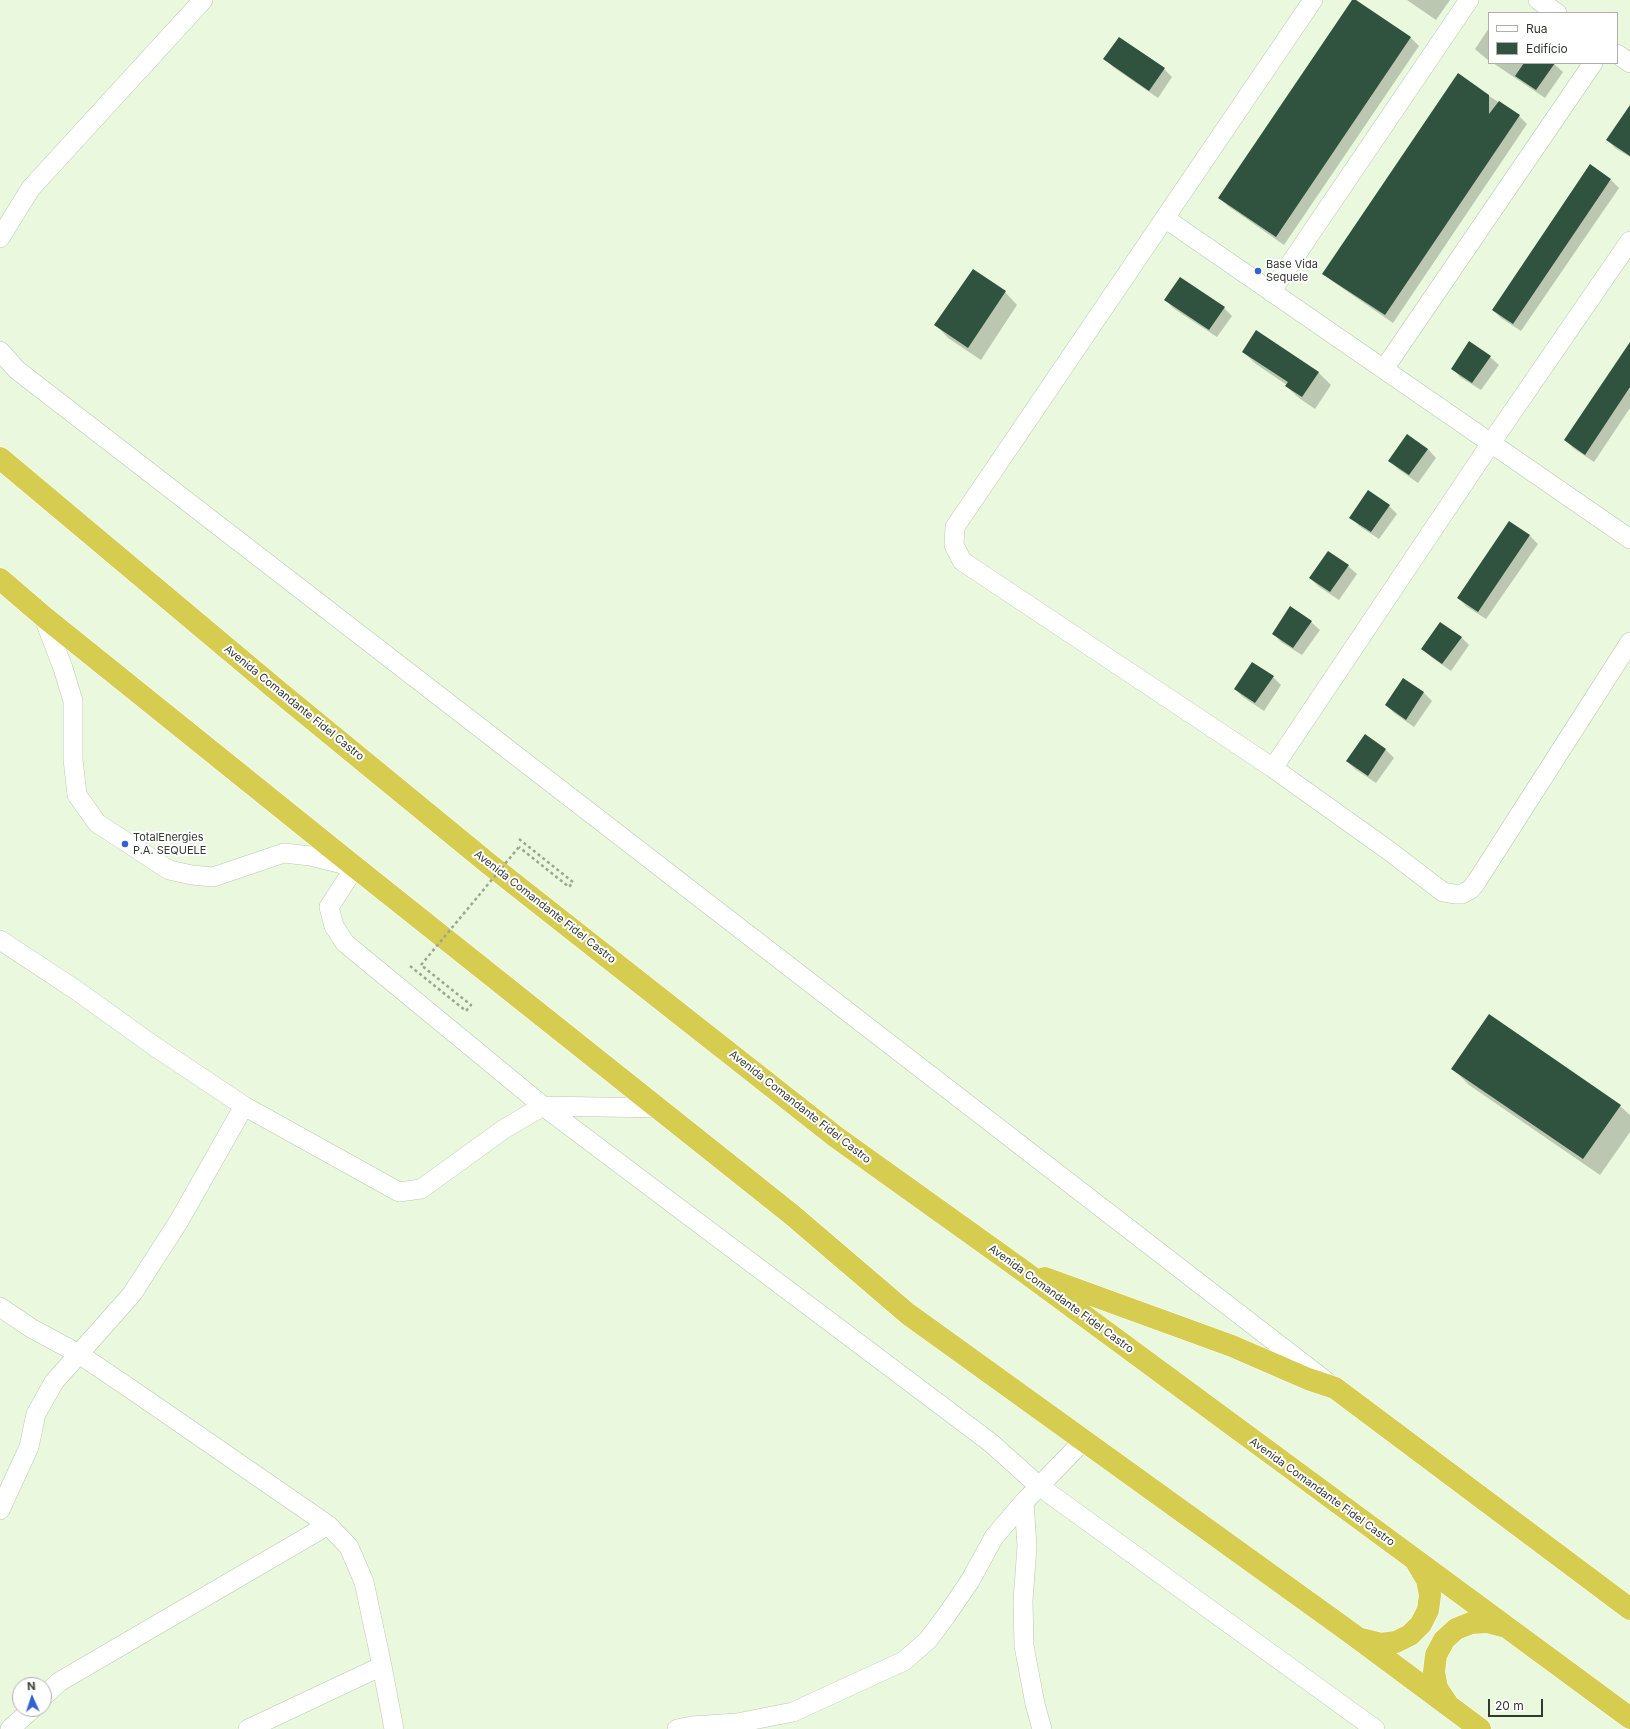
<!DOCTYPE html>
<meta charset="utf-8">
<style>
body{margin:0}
#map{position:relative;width:1630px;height:1729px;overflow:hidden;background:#eaf9de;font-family:Inter,sans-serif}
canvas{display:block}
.legend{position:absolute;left:1488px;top:12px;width:130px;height:52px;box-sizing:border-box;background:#fff;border:1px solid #adb0ab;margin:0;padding:5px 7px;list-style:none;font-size:12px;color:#33392e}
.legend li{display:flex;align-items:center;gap:8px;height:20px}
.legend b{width:20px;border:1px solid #adb0ab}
.north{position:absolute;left:12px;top:1677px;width:40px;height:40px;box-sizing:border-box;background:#fff;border:1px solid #adb0ab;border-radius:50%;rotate:357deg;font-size:11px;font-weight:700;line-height:16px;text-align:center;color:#33392e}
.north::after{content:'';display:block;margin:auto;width:14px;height:18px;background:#3062d1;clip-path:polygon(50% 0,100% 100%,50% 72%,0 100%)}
.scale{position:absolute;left:1488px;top:1699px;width:55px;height:18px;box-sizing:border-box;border:2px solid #33392e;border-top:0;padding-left:5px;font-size:12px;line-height:14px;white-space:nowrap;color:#33392e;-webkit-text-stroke:3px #fff;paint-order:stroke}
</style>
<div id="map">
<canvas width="1630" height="1729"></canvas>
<ul class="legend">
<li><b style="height:5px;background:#fff"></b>Rua</li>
<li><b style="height:11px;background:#30533f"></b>Edifício</li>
</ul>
<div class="north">N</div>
<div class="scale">20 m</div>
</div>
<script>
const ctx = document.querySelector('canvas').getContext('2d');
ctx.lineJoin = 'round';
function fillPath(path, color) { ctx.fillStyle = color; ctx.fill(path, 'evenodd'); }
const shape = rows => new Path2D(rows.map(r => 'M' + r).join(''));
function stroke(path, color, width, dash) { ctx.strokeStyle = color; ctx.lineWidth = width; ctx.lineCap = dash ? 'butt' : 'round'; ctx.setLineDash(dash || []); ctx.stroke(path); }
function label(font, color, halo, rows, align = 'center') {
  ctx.font = font + ' Inter,sans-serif'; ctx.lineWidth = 4; ctx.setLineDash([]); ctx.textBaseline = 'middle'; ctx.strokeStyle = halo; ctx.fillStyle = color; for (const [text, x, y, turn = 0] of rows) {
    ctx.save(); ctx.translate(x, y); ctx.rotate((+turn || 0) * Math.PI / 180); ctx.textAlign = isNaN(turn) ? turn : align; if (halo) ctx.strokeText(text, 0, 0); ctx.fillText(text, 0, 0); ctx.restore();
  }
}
const shadow = shape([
 [1354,0,1411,38,1419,46,1284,245,1228,206,1220,198],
 [1407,0,1450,0,1436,20],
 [1489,28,1489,61,1475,49],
 [1119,38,1164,69,1172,77,1158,98,1113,67,1105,59],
 [1493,63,1553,63,1563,72,1545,98],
 [1458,75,1519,116,1527,124,1393,323,1332,281,1324,273],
 [1630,117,1630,157,1615,148,1607,139],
 [1611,180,1619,188,1521,331,1501,318,1493,310],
 [1005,292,1017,305,981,360,948,338,936,325],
 [1165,299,1224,308,1232,316,1217,337,1173,308],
 [1630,344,1630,408,1594,462,1573,448,1565,440],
 [1243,352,1318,372,1331,385,1315,409,1299,398,1286,386,1287,385,1256,364],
 [1490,357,1499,365,1481,390,1460,377,1452,368],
 [1428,449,1436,458,1418,483,1398,469,1390,461],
 [1389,506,1397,514,1379,539,1359,526,1351,517],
 [1509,522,1530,536,1538,544,1486,619,1466,606,1458,597],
 [1328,552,1348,566,1357,574,1339,600,1318,586,1310,578],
 [1311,622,1320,630,1302,655,1281,642,1273,633],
 [1461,637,1469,645,1451,671,1431,657,1423,649],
 [1273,677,1281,685,1264,711,1243,697,1235,689],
 [1403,679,1424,693,1432,701,1414,727,1394,713,1386,705],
 [1386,750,1394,758,1376,783,1355,769,1347,761],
 [1453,1069,1620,1106,1630,1115,1630,1132,1600,1175,1469,1085]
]);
const building = shape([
 [1352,0,1356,0,1411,37,1276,237,1218,198],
 [1119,37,1165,68,1149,91,1103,59],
 [1524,63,1555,63,1536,90,1515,76],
 [1458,73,1489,95,1489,114,1499,101,1520,115,1385,315,1322,274],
 [1630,105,1630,156,1606,140],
 [1590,164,1611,179,1513,324,1492,310],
 [973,269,1006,291,968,348,934,325],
 [1180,277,1225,307,1209,330,1164,300],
 [1256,330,1319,372,1302,397,1285,386,1288,382,1242,352],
 [1469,341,1491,356,1472,383,1451,369],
 [1630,342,1630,387,1585,455,1564,440],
 [1407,434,1428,449,1409,475,1388,461],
 [1368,490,1390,505,1371,532,1349,518],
 [1509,521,1530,535,1478,612,1457,598],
 [1328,551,1349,565,1330,592,1309,578],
 [1290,606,1312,621,1293,648,1272,634],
 [1440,622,1462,637,1442,664,1421,649],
 [1252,662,1274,676,1255,703,1234,689],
 [1403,678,1424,692,1406,720,1385,705],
 [1365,734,1386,749,1368,776,1346,761],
 [1489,1014,1621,1105,1583,1159,1451,1069]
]);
const path = shape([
 [519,839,573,882,569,887,519,847],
 [410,966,466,1011,471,1005,421,965]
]);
const minor = shape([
 [1313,0,955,527,954,545,962,561,1273,768,1388,850,1443,892,1454,894,1462,894,1471,889,1477,881,1630,642],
 [1538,0,1557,13],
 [1617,54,1630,63],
 [1166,219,1630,539],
 [0,238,31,188,203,0],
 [1271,292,1469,0],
 [0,351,17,370,1327,1382],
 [1384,369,1593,63],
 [43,616,63,668,73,701,73,759,77,795,97,823,169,870,192,875,213,877,284,853,310,856,355,867,329,907,334,926,345,943,543,1106,991,1443,1039,1486,1375,1729],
 [1273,768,1491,443,1630,241],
 [0,940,76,990,154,1046,244,1106,399,1192,421,1189,504,1129,543,1106,658,1108],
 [0,1307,31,1328,79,1354,141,1396,328,1525,349,1547,364,1582,382,1666,394,1729],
 [0,1510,29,1447,36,1414,54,1382,132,1294,179,1221,244,1106],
 [44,1696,59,1682,328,1525],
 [10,1729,32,1709],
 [248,1729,382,1666],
 [677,1729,692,1726,737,1723,793,1712,904,1661,928,1640,946,1616,970,1581,994,1537,1024,1502],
 [1042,1729,1035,1704,1024,1646,1023,1601,1027,1546,1024,1502,1084,1440]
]);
const highway = shape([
 [0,458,278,691,489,864,836,1137,1022,1270,1630,1718],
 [0,579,43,616,355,867,791,1214,908,1314,1351,1633,1480,1729],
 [1045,1278,1232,1346,1308,1379,1335,1388,1630,1609],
 [1361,1639,1381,1644,1396,1642,1410,1635,1421,1624,1428,1610,1430,1595,1427,1580,1417,1563],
 [1447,1703,1437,1688,1434,1672,1436,1655,1444,1640,1456,1629,1471,1623,1488,1622,1503,1626]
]);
const pathBridge = shape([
 [421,965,519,847]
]);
const markers = [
 [1258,271,4,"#3062d1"],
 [125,844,4,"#3062d1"]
];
const poiNames = [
 ["Base Vida",1266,265],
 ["Sequele",1266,278],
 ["TotalEnergies",133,838],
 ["P.A. SEQUELE",133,851]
];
const streetNames = [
 ["Avenida Comandante Fidel Castro",294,703,39],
 ["Avenida Comandante Fidel Castro",545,907,38],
 ["Avenida Comandante Fidel Castro",800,1107,38],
 ["Avenida Comandante Fidel Castro",1061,1299,36],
 ["Avenida Comandante Fidel Castro",1322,1492,36]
];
fillPath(shadow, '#0003');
fillPath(building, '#30533f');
stroke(minor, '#b9c8ae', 20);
stroke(highway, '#fff', 23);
stroke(path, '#9ba692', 2.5, [3, 3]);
stroke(minor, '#fff', 19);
stroke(highway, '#d6cc50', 22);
stroke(pathBridge, '#9ba692', 2.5, [3, 3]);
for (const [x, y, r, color] of markers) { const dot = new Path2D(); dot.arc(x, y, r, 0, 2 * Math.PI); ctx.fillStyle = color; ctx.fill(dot); stroke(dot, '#fff', 1.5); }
label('11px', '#33392e', '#fff', poiNames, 'left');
label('11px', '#33392e', '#fff', streetNames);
</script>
